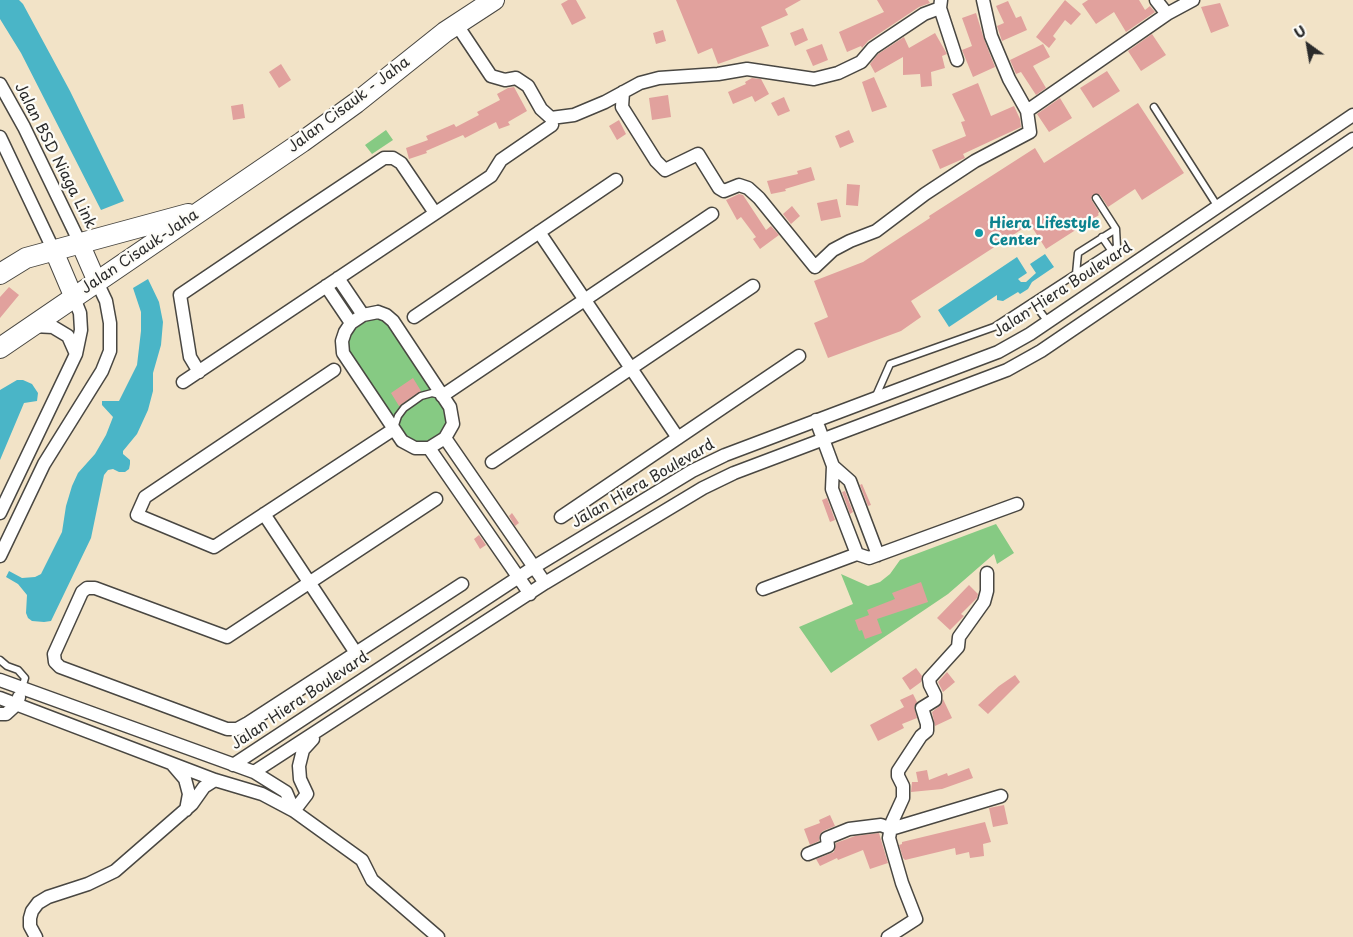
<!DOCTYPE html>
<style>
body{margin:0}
#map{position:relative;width:1353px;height:937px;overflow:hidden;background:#f2e3c7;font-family:"Playpen Sans",sans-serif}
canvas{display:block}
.north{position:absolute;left:1283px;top:20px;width:50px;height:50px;-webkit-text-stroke:4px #fdfcf7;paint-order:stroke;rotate:328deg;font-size:14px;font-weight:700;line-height:20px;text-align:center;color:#2b2b2b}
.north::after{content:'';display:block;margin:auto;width:18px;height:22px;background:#2b2b2b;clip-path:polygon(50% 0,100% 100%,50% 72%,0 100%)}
</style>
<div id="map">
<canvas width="1353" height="937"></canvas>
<div class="north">U</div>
</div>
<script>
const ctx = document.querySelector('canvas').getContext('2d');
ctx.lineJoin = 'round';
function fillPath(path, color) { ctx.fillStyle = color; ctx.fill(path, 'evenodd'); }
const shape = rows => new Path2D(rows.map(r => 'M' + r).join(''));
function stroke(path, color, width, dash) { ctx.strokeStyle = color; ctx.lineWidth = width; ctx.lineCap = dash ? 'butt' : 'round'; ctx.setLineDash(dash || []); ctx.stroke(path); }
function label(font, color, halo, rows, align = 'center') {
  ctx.font = font + ' "Playpen Sans",sans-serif'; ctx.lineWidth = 4.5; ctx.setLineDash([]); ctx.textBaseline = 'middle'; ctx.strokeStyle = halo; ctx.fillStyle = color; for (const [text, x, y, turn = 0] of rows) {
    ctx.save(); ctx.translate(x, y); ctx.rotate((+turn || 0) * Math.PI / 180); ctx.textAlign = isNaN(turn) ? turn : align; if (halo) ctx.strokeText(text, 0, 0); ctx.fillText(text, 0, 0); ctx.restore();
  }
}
const green = shape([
 [386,130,393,140,372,154,365,145],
 [372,319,381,319,389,325,446,413,447,420,444,428,439,434,427,441,420,442,411,440,405,436,350,352,348,346,349,338,354,330,363,323],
 [996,524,1014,553,997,564,994,554,948,594,831,673,799,627,853,604,841,574,868,586,880,582,890,574,900,560]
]);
const water = shape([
 [0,0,19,0,23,4,70,91,124,201,101,210,21,53,0,19],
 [1045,254,1054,267,1032,282,1028,289,1020,294,1018,292,1003,301,997,300,997,295,949,327,938,310,1017,257,1027,273,1018,279,1021,282,1026,282,1036,273,1030,264],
 [148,279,159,302,163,322,161,345,153,373,153,391,148,410,137,434,123,451,123,454,130,460,130,464,129,469,125,472,119,472,113,469,108,470,104,475,91,538,51,621,44,622,32,621,28,618,26,613,27,595,18,584,6,577,9,571,22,578,35,577,41,574,62,532,66,506,72,486,78,473,95,454,106,435,113,417,102,405,102,401,119,401,137,365,141,331,141,312,133,288],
 [17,380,23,380,32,384,38,393,37,401,24,403,0,460,0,390]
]);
const building = shape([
 [568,0,576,0,586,18,572,25,561,4],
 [676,0,801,0,785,9,788,15,761,27,769,46,718,64,712,48,698,54],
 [877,0,928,0,930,3,919,7,868,41,862,48,861,46,847,52,839,32,884,12],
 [1065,0,1081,14,1071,25,1065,20,1053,36,1056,39,1049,48,1036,37],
 [1088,0,1139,0,1145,10,1150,6,1155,12,1126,32,1114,12,1096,24,1082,4],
 [1008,1,1016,18,1021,16,1027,30,1002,41,997,26,1004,23,996,6],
 [1220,3,1229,26,1211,33,1201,7],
 [976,13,984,39,995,67,973,77,962,50,972,46,962,18],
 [803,28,808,40,795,46,790,33],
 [663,30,666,41,656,44,653,33],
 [935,33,947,54,942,56,945,68,931,72,932,86,921,87,920,74,903,75,903,57,875,73,870,64,878,54,904,37,909,48],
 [1152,34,1166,55,1141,71,1128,51],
 [822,44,828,60,813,66,806,50],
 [1043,44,1050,57,1033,66,1046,88,1036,95,1021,72,1016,74,1010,60],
 [281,64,291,80,279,88,269,72],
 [1107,71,1120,91,1093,108,1080,88],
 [874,77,887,107,872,112,862,82],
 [752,78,761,79,769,94,755,102,752,96,733,104,728,92,746,84,745,82],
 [978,83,991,116,1014,106,1020,119,1021,127,963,154,965,158,940,169,932,150,966,136,961,122,965,121,952,94],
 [514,87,527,111,508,122,510,125,499,129,496,122,465,138,463,135,426,151,427,153,409,159,406,148,428,140,426,136,454,124,456,127,479,115,477,112,500,100,497,94,508,88],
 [668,95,671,117,652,120,649,98],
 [784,97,790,111,778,116,771,103],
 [1060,98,1072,118,1049,132,1037,114],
 [1138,103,1184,173,1142,200,1135,189,1108,207,1100,195,1094,194,1091,199,1099,212,1098,214,1099,215,1046,249,1030,224,911,301,921,317,901,331,828,358,814,323,828,317,814,281,863,262,930,218,929,216,1035,148,1044,163],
 [243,104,245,118,233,120,231,106],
 [619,120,626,134,617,140,609,126],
 [849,130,854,142,840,148,835,136],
 [811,167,815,180,785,189,786,191,771,194,767,181,798,174,797,171],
 [847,184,860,185,858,206,846,205],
 [739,194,743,195,766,230,771,226,779,235,760,249,753,239,756,237,741,217,737,220,726,200],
 [837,199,841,217,821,221,817,203],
 [792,206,800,216,791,224,783,214],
 [9,287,19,295,0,318,0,297],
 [413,378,421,391,399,406,391,393],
 [862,484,871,505,868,506,860,485],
 [845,491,853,512,850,514,842,492],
 [827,498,835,520,830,522,822,500],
 [512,513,519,523,515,526,509,516],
 [479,535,486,545,480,549,474,539],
 [921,582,928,602,877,619,882,633,865,639,862,630,859,631,855,620,869,615,867,610,895,599,892,593],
 [969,585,978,594,977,598,961,614,964,616,950,630,937,618],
 [916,668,922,676,921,682,910,690,902,678],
 [947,672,955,682,943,692,938,682],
 [1015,675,1020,682,988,714,978,705,999,686],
 [913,694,917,702,914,707,917,718,902,724,904,728,878,741,870,725,904,707,900,700],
 [943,699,952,718,935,726,932,712,942,704],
 [969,768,973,778,942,789,911,792,912,782,918,782,916,772,927,770,929,780,947,773,948,776],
 [1004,805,1008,824,993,827,989,808],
 [830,815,835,826,823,831,820,834,819,841,810,845,804,829,820,823,819,820],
 [985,822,991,842,983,844,984,856,970,858,969,852,956,855,955,848,905,860,903,858,899,845,902,844,902,842],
 [879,833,888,863,870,869,863,850,838,860,837,858,820,866,816,859,834,852,836,843,855,836]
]);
const lane = shape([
 [1154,107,1218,207],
 [1102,237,1111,250],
 [1076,274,1078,253,1116,229],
 [1033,302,1048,322],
 [875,398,890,364,994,327,1117,247,1116,229,1096,198],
 [394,428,398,416,404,408,414,401,421,396,432,393,440,395],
 [0,660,7,666,18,670,25,678,22,688]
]);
const street = shape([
 [941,0,940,8,957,60],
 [1167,14,1193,0],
 [457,25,491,76,505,80,516,78,528,86,541,109,551,118,574,115,605,102,640,83,659,78,718,74,747,69,814,79,838,73,861,62,873,48,924,14,940,8],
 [0,84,24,127,80,243],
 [623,92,622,107,656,161,665,170,698,154,719,188,724,191,739,185,748,188,759,198,815,267,833,250,850,241,876,231,925,194,975,161,1030,132,1027,111,1009,79,991,36,983,0],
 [1027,111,1167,14,1156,0],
 [0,137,54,251],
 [539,232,678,438],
 [338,278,363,315],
 [326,286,351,323],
 [378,312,386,315,393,321,450,407,453,424,445,438,429,448,415,448,402,441,343,353,342,341,345,332,351,323,363,315,378,312],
 [414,317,616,180],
 [33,326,53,327,68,336,76,354],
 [334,370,145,497,137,515,214,547,394,429],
 [199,372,190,357,180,295,294,218,384,158,393,158,401,163,435,213],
 [183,382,491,176,501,160,552,125],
 [442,396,712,214],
 [816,420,833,466,832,489,857,554],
 [445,438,545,583],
 [429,448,530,594],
 [492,462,753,286],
 [833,466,850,481,878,555],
 [436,499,227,637,95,588,87,588,82,592,54,654,55,662,60,667,227,729,237,729,248,723,462,584],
 [0,513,76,354,81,330,80,313,74,298],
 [264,514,356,653],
 [561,517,799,356],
 [0,556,44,464,102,371,110,351,110,323,106,301,97,282],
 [763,589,857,554,869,558,1017,504],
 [0,680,254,772,286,792,294,811],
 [0,698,215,780,262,794,294,811,362,860,372,880,438,937],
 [0,714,6,714,17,704,19,697],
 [173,765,185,779,189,794,186,810],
 [233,765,534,567,692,471,725,455,998,352,1030,334,1353,115],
 [254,772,545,583,703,488,734,473,1007,370,1041,351,1353,139],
 [294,811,307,794,300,779,299,766,303,750,313,739],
 [808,854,828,846,827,838,849,829,881,825,891,829,1001,796],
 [36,937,30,926,30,918,32,911,38,903,48,897,88,884,115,871,192,804,204,787,215,780],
 [888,937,916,919,902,883,889,838,892,822,903,798,903,786,898,776,898,771,921,736,927,731,927,724,922,708,935,700,935,695,930,685,929,679,958,647,959,637,984,602,987,591,987,573]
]);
const secondary = shape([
 [80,243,97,282],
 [54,251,74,298]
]);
const primary = shape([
 [0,274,26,258,188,214],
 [0,348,302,142,356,103,445,32,494,0]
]);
const markers = [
 [979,233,5,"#0f9aa8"]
];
const streetNames = [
 ["Jalan Cisauk - Jaha",349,105,-37],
 ["Jalan BSD Niaga Link",55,156,63],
 ["Jalan Cisauk-Jaha",140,252,-34],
 ["Jalan Hiera Boulevard",1063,290,-33],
 ["Jalan Hiera Boulevard",643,484,-30],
 ["Jalan Hiera Boulevard",300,701,-34]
];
const cultureNames = [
 ["Hiera Lifestyle",989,224],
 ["Center",989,241]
];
fillPath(green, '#86ca83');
fillPath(water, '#4ab5c7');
fillPath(building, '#e1a19d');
stroke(lane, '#494742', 9);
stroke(street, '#494742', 15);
stroke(secondary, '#494742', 20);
stroke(primary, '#494742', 22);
stroke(lane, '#fff', 6);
stroke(street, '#fff', 12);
stroke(secondary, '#fff', 18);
stroke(primary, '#fff', 20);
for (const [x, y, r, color] of markers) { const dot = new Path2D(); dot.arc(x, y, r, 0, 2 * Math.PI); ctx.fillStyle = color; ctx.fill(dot); stroke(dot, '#fdfcf7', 2); }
label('15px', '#2b2b2b', '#fdfcf7', streetNames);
label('bold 15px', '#0d838f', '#fdfcf7', cultureNames, 'left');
</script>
